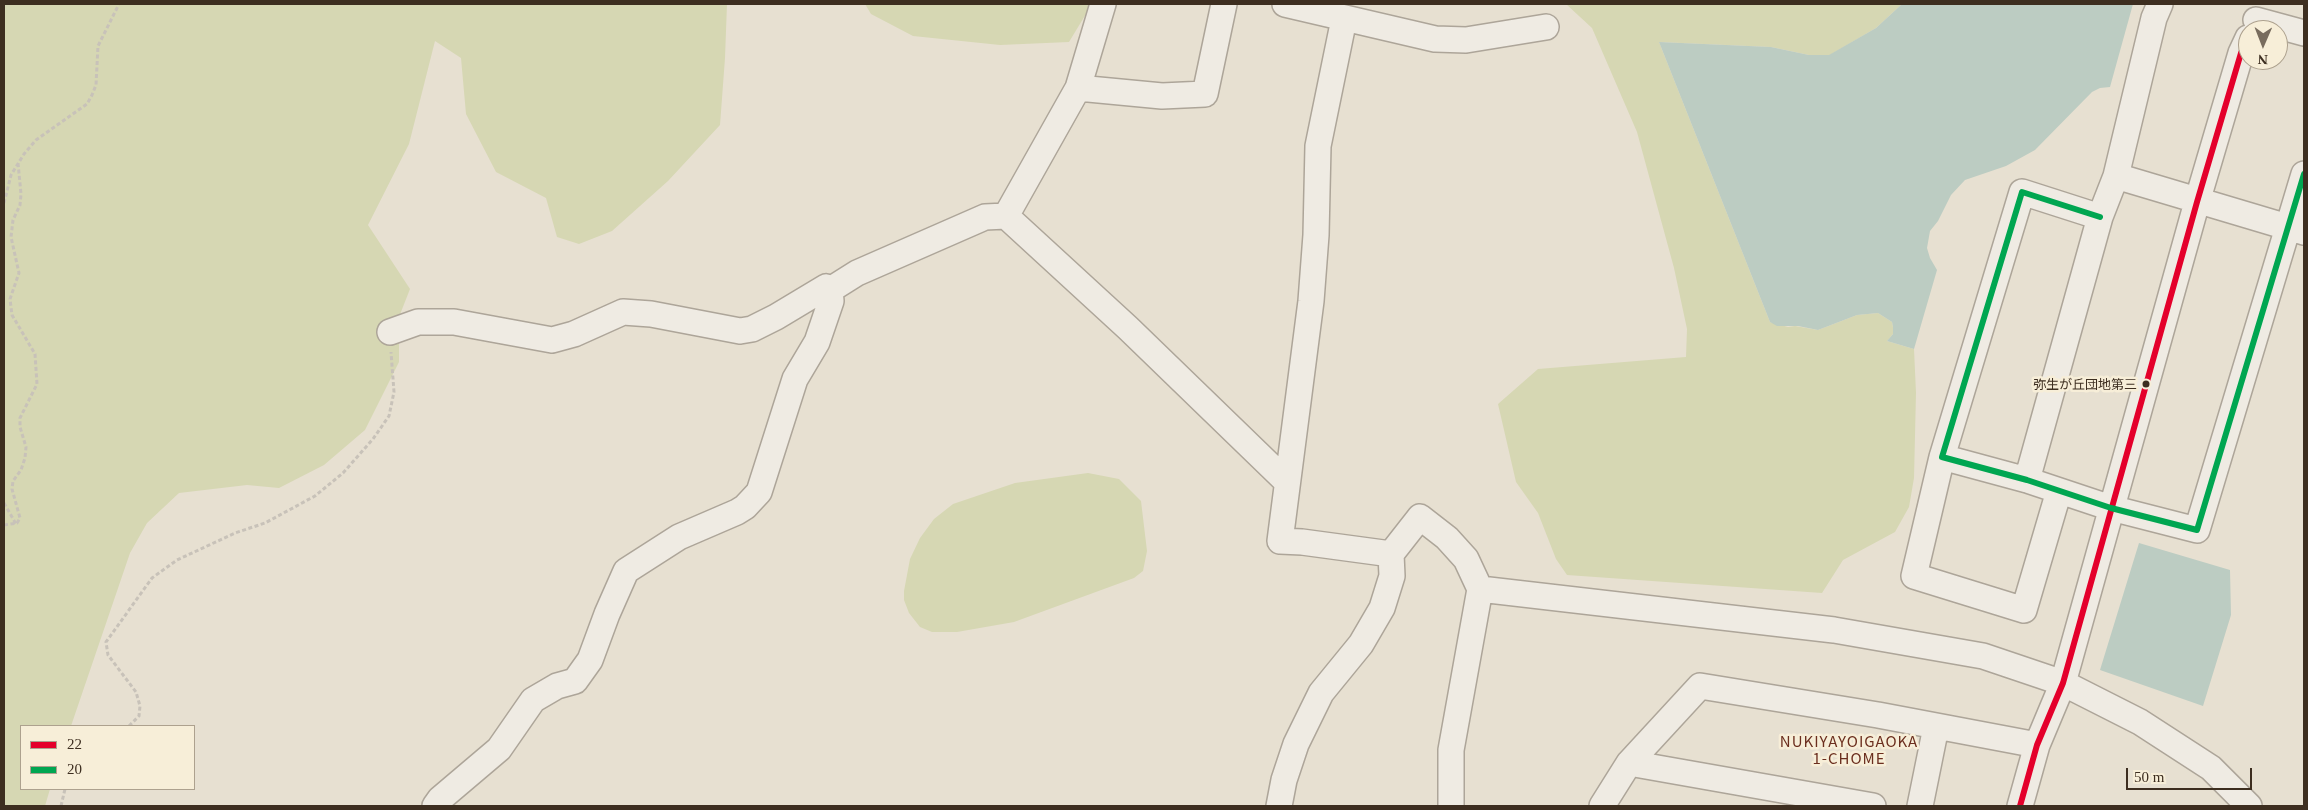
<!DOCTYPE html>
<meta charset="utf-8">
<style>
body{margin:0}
#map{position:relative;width:2308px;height:810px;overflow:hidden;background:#e7e0d1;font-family:Georgia,serif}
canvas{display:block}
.frame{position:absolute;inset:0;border:5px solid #3d2e20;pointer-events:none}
.legend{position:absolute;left:20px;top:725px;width:175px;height:65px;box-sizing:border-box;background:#f7eed8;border:1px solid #ada18e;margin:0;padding:6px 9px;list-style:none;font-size:15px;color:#3d2e20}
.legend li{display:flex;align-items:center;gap:10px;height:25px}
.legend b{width:25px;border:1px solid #ada18e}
.north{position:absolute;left:2238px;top:20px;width:50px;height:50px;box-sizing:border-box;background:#f7eed8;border:1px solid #ada18e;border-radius:50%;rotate:181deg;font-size:14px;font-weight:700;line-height:20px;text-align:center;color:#3d2e20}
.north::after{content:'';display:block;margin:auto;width:18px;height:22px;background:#786c5e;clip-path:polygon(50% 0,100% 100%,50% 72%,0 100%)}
.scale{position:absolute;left:2126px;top:768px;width:126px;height:22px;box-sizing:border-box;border:2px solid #3d2e20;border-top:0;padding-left:6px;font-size:15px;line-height:18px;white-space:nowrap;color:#3d2e20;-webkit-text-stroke:4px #f7eed8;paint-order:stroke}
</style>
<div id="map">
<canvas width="2308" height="810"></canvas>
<div class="frame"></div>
<ul class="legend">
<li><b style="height:6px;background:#e4002b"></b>22</li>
<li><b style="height:6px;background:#00a651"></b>20</li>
</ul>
<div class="north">N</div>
<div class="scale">50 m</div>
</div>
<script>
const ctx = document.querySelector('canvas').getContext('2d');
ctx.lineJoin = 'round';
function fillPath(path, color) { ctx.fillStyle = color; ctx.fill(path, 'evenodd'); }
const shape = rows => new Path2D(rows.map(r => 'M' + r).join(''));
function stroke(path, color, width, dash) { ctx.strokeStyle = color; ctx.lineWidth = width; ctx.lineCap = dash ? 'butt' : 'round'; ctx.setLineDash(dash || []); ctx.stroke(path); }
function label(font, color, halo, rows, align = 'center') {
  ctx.font = font + ' Georgia,"Noto Sans JP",serif'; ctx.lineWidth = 5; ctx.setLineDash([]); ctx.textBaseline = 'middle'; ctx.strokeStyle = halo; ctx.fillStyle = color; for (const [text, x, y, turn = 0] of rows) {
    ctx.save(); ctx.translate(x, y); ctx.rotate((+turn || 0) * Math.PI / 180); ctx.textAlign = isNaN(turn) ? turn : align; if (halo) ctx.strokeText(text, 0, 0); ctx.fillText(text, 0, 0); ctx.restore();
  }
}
const green = shape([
 [4,4,727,4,725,58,720,125,668,181,612,231,579,244,557,237,546,198,496,172,466,114,461,58,435,41,409,144,368,225,410,289,399,317,399,362,365,430,324,465,279,488,247,485,179,493,147,523,130,553,71,726,21,726,21,789,50,789,45,806,4,806],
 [865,4,1092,4,1069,42,1000,45,913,36,871,14],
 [1566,4,1902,4,1876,28,1830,55,1809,55,1771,47,1659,42,1770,322,1788,327,1795,326,1818,330,1857,315,1878,313,1892,322,1893,327,1893,334,1887,341,1914,349,1916,393,1914,478,1909,507,1895,532,1843,560,1822,593,1567,575,1556,559,1538,513,1516,482,1498,404,1538,369,1686,357,1687,329,1674,268,1637,132,1592,28],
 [1088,473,1119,479,1141,501,1147,551,1143,571,1134,578,1014,622,957,632,932,632,920,627,909,613,904,600,904,591,910,559,920,538,934,519,953,504,1015,483]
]);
const water = shape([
 [1902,4,2133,4,2110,87,2100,88,2092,92,2035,150,2006,166,1965,180,1951,195,1938,221,1930,231,1927,248,1930,258,1937,270,1914,349,1887,341,1893,334,1893,327,1892,322,1878,313,1857,315,1818,330,1798,326,1777,326,1770,322,1659,42,1771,47,1809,55,1829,55,1876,28],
 [2139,543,2230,570,2231,615,2203,706,2100,670]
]);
const path = shape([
 [4,203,11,175,24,154,36,140,87,104,92,95,96,85,98,46,119,4],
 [4,503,16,524],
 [4,525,17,523,20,518,12,489,13,481,21,470,25,458,26,447,20,427,20,418,37,384,35,354,12,315,10,299,19,273,11,237,13,220,20,205,21,194,18,163],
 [129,726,139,716,140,706,136,692,108,655,106,642,152,578,177,560,235,533,265,523,315,496,343,473,373,439,389,416,394,392,391,352],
 [61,806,65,789]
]);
const minor = shape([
 [1285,4,1435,39,1466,40,1546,27],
 [1344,19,1318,146,1316,235,1311,301,1280,541,1302,542,1391,554],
 [2256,20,2304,33],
 [1078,88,1162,96,1205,94,1224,4],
 [2116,176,2304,232],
 [1006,216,1078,88,1103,4],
 [2100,217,2022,192,1942,457,2027,480,2111,508,2197,530,2304,174],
 [390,332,418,322,454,322,552,340,574,334,623,312,651,314,740,331,752,329,776,317,826,287,830,290],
 [1942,457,1914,576,2024,610,2059,491],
 [2027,480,2100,217,2116,176,2154,18,2160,4],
 [1480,589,1834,630,1983,656,2063,683,2140,722,2211,768,2249,806],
 [1629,763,1873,806],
 [435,806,440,799,499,749,533,700,557,686,575,681,590,660,607,614,626,571,679,537,737,512,745,507,759,492,795,379,817,342,831,301,830,290,857,273,985,217,1006,216,1128,328,1286,481],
 [1279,806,1284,780,1296,744,1321,693,1361,644,1382,608,1392,576,1391,554,1420,517,1447,538,1466,559,1480,589,1451,750,1451,806],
 [1602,806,1629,763,1700,686,1878,715,2037,745],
 [1920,806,1936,727],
 [2020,806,2037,745,2063,683,2197,202,2241,53,2248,38]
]);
const bus1 = shape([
 [2020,806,2037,745,2063,683,2197,202,2241,53,2248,38]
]);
const bus2 = shape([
 [2100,217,2022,192,1942,457,2027,480,2111,508,2197,530,2304,174]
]);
const markers = [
 [2146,384,4.5,"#3d2e20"]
];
const busNames = [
 ["弥生が丘団地第三",2137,384]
];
const neighbourhoodNames = [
 ["NUKIYAYOIGAOKA",1849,741],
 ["1-CHOME",1849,758]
];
fillPath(green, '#d6d7b3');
fillPath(water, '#bcccc2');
stroke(minor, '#ada599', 28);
stroke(path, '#c8c2b9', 3, [4, 2.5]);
stroke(minor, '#efebe3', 25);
stroke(bus1, '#e4002b', 6);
stroke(bus2, '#00a651', 6);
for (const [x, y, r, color] of markers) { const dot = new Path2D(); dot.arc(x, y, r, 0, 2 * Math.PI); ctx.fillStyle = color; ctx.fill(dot); stroke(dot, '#f7eed8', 2); }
label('13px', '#3d2e20', '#f7eed8', busNames, 'right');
ctx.letterSpacing = '1px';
label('15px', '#6b2e1e', '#f7eed8', neighbourhoodNames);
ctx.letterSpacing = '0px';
</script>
